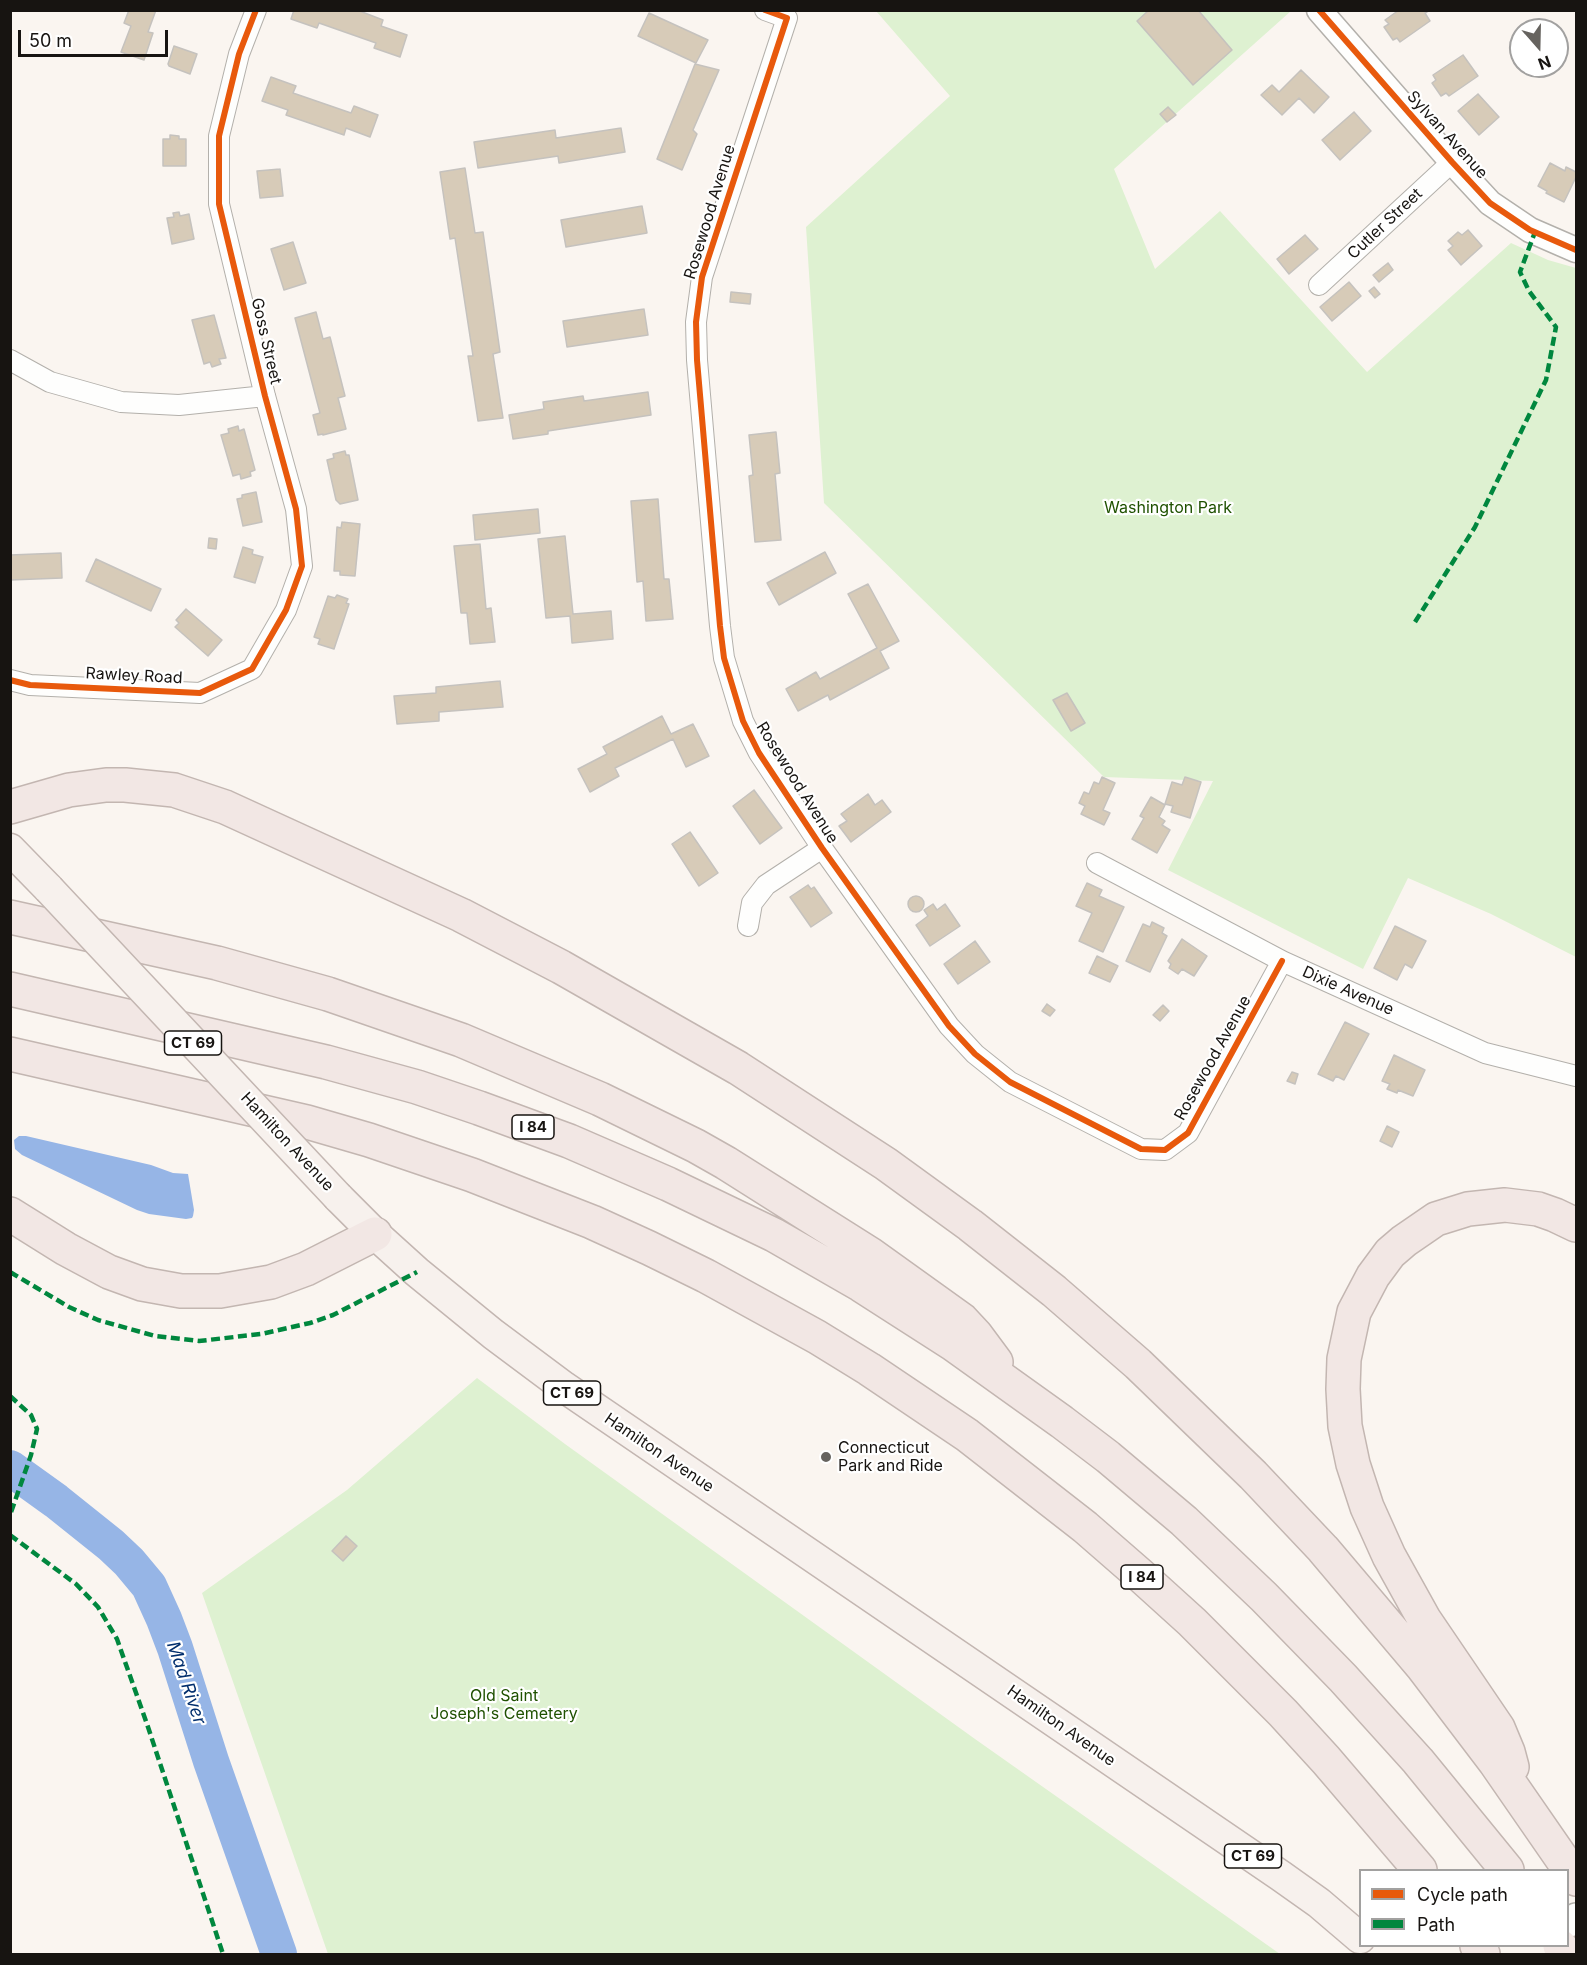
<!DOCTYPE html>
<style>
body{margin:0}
#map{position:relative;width:1587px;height:1965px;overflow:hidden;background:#faf5f0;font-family:Inter,sans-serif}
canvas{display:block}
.frame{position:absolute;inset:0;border:12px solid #171411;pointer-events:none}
.legend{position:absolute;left:1359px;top:1869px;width:210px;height:78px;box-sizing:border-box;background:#fff;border:2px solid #a2a1a0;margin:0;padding:8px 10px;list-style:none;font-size:18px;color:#171411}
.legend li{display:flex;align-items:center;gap:12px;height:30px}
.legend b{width:30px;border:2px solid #a2a1a0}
.north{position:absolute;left:1509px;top:18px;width:60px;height:60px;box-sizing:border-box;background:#fff;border:2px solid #a2a1a0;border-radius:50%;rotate:160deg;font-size:16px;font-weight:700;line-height:24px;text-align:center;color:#171411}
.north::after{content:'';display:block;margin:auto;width:21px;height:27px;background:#66635f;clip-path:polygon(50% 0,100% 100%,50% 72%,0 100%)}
.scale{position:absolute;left:18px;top:30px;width:150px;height:27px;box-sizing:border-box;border:3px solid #171411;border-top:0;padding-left:8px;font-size:18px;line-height:21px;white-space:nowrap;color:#171411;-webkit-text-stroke:4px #fff;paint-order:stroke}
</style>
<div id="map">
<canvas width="1587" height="1965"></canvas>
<div class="frame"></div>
<ul class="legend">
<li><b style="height:8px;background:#e8590c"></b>Cycle path</li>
<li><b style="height:8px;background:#00873e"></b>Path</li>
</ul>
<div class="north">N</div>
<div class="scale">50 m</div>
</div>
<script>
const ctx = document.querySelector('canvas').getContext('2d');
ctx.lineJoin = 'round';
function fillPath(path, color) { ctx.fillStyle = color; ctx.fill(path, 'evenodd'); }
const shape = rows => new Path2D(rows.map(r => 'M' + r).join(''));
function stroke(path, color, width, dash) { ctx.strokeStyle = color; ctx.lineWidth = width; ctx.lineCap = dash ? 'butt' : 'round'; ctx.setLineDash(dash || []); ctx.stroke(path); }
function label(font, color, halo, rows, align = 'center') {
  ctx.font = font + ' Inter,sans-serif'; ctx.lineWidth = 4.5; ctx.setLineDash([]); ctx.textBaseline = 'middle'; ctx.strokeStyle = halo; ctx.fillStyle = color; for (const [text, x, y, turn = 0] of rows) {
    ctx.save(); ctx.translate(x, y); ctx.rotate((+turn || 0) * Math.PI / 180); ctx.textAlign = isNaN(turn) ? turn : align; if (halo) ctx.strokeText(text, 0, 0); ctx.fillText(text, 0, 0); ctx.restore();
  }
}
const green = shape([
 [876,11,1291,11,1114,169,1155,269,1220,211,1367,372,1511,243,1548,260,1576,268,1576,957,1491,914,1408,878,1363,969,1168,870,1213,781,1104,777,824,503,806,227,950,96],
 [477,1378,565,1444,975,1739,1280,1954,328,1954,202,1593,347,1490]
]);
const water = shape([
 [26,1136,151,1165,173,1173,188,1174,194,1210,193,1216,192,1218,186,1219,149,1214,137,1210,22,1155,15,1149,14,1140,19,1136]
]);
const river = shape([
 [10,1468,56,1501,111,1545,129,1562,149,1586,164,1619,175,1648,211,1761,279,1954]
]);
const building = shape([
 [129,10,156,10,148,32,153,33,144,60,121,52,131,26,124,23,129,10],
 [294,10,357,10,383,20,381,26,407,35,400,57,374,48,376,43,319,23,317,28,291,19,294,10],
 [1149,10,1198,10,1232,50,1193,85,1137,21,1149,10],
 [1399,10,1426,10,1427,12,1425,13,1430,21,1400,42,1397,38,1393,40,1384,27,1389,24,1385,20,1399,10],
 [649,13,708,40,696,63,638,36,649,13],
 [174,46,197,54,190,74,169,66,168,64,174,46],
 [1463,55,1478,76,1449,96,1446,93,1441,96,1432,83,1436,80,1433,75,1463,55],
 [695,64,719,70,693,130,697,134,682,170,657,159,695,64],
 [1301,70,1329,97,1314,113,1299,98,1282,115,1261,95,1272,85,1279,92,1301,70],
 [271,77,296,86,293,93,351,113,354,106,378,115,370,137,346,128,344,135,286,115,288,110,262,101,271,77],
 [1478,94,1499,117,1479,135,1458,111,1478,94],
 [1168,107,1176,115,1167,122,1160,114,1168,107],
 [1354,112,1371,131,1340,160,1322,140,1354,112],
 [621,128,625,152,559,163,558,156,478,168,474,142,555,130,556,138,621,128],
 [170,135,179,136,179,139,186,139,186,166,163,166,163,139,170,139,170,135],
 [1550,163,1565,171,1566,167,1576,172,1576,177,1564,202,1546,193,1547,191,1538,186,1550,163],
 [465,168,475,233,483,232,500,352,493,354,503,418,478,421,468,356,473,356,455,238,450,239,440,172,465,168],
 [280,169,283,196,260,198,257,171,280,169],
 [642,206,647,233,566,247,561,220,642,206],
 [179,212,180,216,189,214,194,239,172,244,167,218,174,217,173,213,179,212],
 [1468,230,1482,246,1461,265,1448,250,1453,246,1448,241,1458,232,1462,235,1468,230],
 [1305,235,1318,249,1289,274,1277,259,1305,235],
 [293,242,306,283,284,290,271,249,293,242],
 [1388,263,1393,270,1379,282,1373,275,1388,263],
 [1349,282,1361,296,1332,321,1320,307,1349,282],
 [1374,287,1380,294,1375,298,1369,291,1374,287],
 [731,292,751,294,750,304,730,302,731,292],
 [644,309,648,335,567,347,563,321,644,309],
 [316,312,323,339,330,337,345,396,338,398,346,429,323,435,323,434,318,435,313,415,320,413,295,318,316,312],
 [214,315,226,358,219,359,221,364,212,367,210,362,204,364,192,320,214,315],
 [648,392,651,415,548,431,548,434,513,439,509,415,544,409,543,402,583,396,584,401,648,392],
 [238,426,239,431,244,429,255,470,250,472,251,476,241,479,240,474,233,476,221,435,229,433,228,429,238,426],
 [776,432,780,473,775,474,781,540,755,542,749,476,753,475,749,435,776,432],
 [345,451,346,455,349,455,358,500,340,504,336,500,327,460,334,458,333,454,345,451],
 [256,492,262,522,243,526,237,499,242,498,242,495,256,492],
 [658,499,664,579,669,579,673,619,646,621,643,581,637,582,631,501,658,499],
 [538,509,540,533,475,540,473,515,538,509],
 [342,522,360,524,355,576,340,575,340,571,334,571,337,527,341,528,342,522],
 [565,536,573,614,611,611,613,639,572,643,570,616,546,618,538,539,565,536],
 [209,538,217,539,216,549,208,548,209,538],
 [480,544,486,609,491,608,495,642,470,644,467,613,461,613,454,546,480,544],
 [243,547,253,550,252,554,263,557,255,583,234,577,243,547],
 [825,552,836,573,779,605,767,583,825,552],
 [61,553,62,578,10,580,10,555,61,553],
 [96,559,161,589,151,611,86,581,96,559],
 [868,584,899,641,880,651,889,668,830,700,828,695,798,711,786,689,816,672,820,679,877,648,848,594,868,584],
 [337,595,348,599,346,603,349,604,334,649,318,644,320,639,314,637,328,596,335,598,337,595],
 [186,609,222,640,208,656,175,627,179,623,176,620,186,609],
 [500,681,503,707,439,712,439,721,397,724,394,696,436,693,436,687,500,681],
 [1067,693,1085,723,1071,731,1053,700,1067,693],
 [662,716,671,734,693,724,709,756,686,767,673,739,615,768,619,776,590,792,578,769,607,754,603,747,662,716],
 [1102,777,1115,783,1103,810,1110,813,1104,825,1081,814,1085,806,1079,803,1084,792,1089,794,1094,782,1099,784,1102,777],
 [1185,777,1201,782,1190,818,1171,812,1173,806,1165,804,1172,782,1182,785,1185,777],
 [754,790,782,828,760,844,733,806,754,790],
 [868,794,875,805,882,800,891,812,851,842,839,826,847,821,841,814,868,794],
 [1151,797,1165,805,1159,817,1165,821,1162,825,1170,830,1157,853,1132,839,1144,818,1140,816,1151,797],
 [690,832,718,873,699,886,672,844,690,832],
 [1087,883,1102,890,1099,896,1124,907,1103,952,1079,941,1092,913,1076,906,1087,883],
 [808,885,811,889,814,887,832,913,811,927,790,897,808,885],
 '908 904a8 8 0 1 1 16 0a8 8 0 1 1-16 0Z',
 [933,904,937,910,945,904,960,926,930,946,916,925,928,916,924,910,933,904],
 [1152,922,1164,928,1162,933,1167,936,1150,972,1126,961,1143,924,1150,927,1152,922],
 [1395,926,1426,941,1412,968,1405,964,1397,980,1374,968,1395,926],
 [1182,939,1207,956,1194,976,1182,969,1178,974,1169,968,1171,964,1168,961,1182,939],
 [975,941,990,962,958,984,944,964,975,941],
 [1097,956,1118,966,1110,982,1089,973,1097,956],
 [1047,1004,1055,1010,1050,1016,1042,1011,1047,1004],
 [1163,1005,1169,1011,1160,1021,1153,1015,1163,1005],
 [1345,1022,1369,1034,1344,1080,1336,1076,1333,1081,1318,1074,1345,1022],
 [1394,1055,1425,1070,1413,1096,1398,1090,1397,1093,1387,1089,1390,1084,1382,1081,1394,1055],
 [1292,1072,1298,1074,1295,1084,1287,1081,1292,1072],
 [1387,1126,1399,1132,1392,1147,1380,1141,1387,1126],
 [346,1536,357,1546,343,1561,332,1551,346,1536]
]);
const minor = shape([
 [765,10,787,18,702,277,696,322,697,360,720,626,724,658,743,721,759,753,822,848,949,1026,975,1054,1010,1082,1141,1149,1165,1150,1188,1133,1282,961],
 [1319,285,1452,162],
 [10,360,50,382,121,402,179,405,265,396],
 [10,680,30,685,200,693,252,669,286,610,302,566,296,509,265,396,219,204,219,136,239,54,256,10],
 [1097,863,1282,961,1485,1053,1576,1076],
 [748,926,752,903,766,885,822,848]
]);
const tertiary = shape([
 [1319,10,1452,162,1490,203,1530,230,1576,250]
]);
const secondary = shape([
 [1568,1936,1576,1917]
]);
const primary = shape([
 [10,849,49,889],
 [338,1197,375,1234,417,1272,493,1334,564,1387,1281,1876,1319,1903,1360,1938]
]);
const motorway = shape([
 [10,807,69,790,106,785,125,785,174,790,225,807,461,915,561,967,738,1068,886,1164,970,1225,1054,1291,1138,1364,1253,1475,1323,1549,1422,1666,1495,1762,1576,1879],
 [10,917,217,963,328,994,461,1040,600,1099,696,1146,726,1163,870,1254,962,1320,976,1335,996,1362],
 [10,989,326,1062,417,1087,479,1108,569,1141,668,1184,774,1235,861,1285,953,1344,1062,1422,1108,1457,1184,1521,1264,1597,1343,1678,1418,1761,1507,1870],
 [10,1054,307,1122,369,1140,472,1175,592,1222,649,1248,706,1276,817,1337,869,1369,967,1435,1085,1527,1139,1574,1192,1622,1283,1713,1326,1760,1420,1870],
 [10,1214,66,1249,109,1272,142,1284,181,1291,220,1291,271,1282,306,1269,375,1234],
 [1512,1767,1508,1752,1498,1728,1424,1619,1389,1556,1367,1507,1353,1464,1345,1426,1343,1389,1344,1359,1354,1312,1373,1276,1390,1253,1404,1241,1436,1219,1468,1209,1505,1205,1538,1209,1555,1215,1576,1225],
 [1477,1946,1483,1954]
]);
const primaryBridge = shape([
 [49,889,338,1197]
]);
const motorwayBridge = shape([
 [1560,1946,1566,1954]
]);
const quiet = shape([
 [1415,622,1475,527,1546,380,1556,327,1529,291,1520,272,1535,232],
 [10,1272,69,1307,98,1320,155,1336,199,1341,261,1334,310,1323,333,1315,417,1272],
 [10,1396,31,1415,37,1429,31,1455,10,1515],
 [10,1535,76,1584,98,1607,117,1639,148,1727,223,1954]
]);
const cycleway = shape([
 [765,10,787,18,702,277,696,322,697,360,720,626,724,658,743,721,759,753,822,848,949,1026,975,1054,1010,1082,1141,1149,1165,1150,1188,1133,1282,961],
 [1319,10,1452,162,1490,203,1530,230,1576,250],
 [10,680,30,685,200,693,252,669,286,610,302,566,296,509,265,396,219,204,219,136,239,54,256,10]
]);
const markers = [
 [826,1457,6,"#66635f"]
];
const shields = [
 [193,1043,57],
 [533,1127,42],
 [572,1393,57],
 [1142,1577,42],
 [1253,1856,57]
];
const shieldNames = [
 ["CT 69",193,1043],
 ["I 84",533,1127],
 ["CT 69",572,1393],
 ["I 84",1142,1577],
 ["CT 69",1253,1856]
];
const streetNames = [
 ["Sylvan Avenue",1447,135,48],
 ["Rosewood Avenue",710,212,-73],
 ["Cutler Street",1385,224,-43],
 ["Goss Street",266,341,77],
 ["Rawley Road",134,676,3],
 ["Rosewood Avenue",797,783,58],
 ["Dixie Avenue",1348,991,24],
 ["Rosewood Avenue",1213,1058,-61],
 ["Hamilton Avenue",287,1142,47],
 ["Hamilton Avenue",659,1453,34],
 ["Hamilton Avenue",1061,1726,35]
];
const parkNames = [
 ["Washington Park",1168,508],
 ["Old Saint",504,1696],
 ["Joseph's Cemetery",504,1714]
];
const poiNames = [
 ["Connecticut",838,1448],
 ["Park and Ride",838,1466]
];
const waterNames = [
 ["Mad River",186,1683,71]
];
fillPath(green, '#def1d1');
fillPath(water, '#96b5e6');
stroke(river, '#96b5e6', 36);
fillPath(building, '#d7cbb8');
stroke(building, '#c5c2be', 1.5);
stroke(minor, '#b3b0ab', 22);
stroke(tertiary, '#b3b0ab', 27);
stroke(secondary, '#b3b0ab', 30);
stroke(primary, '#c3b6b1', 33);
stroke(motorway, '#c3b6b1', 36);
stroke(minor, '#fefefd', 20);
stroke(tertiary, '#fefefd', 24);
stroke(secondary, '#fefefd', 27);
stroke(primary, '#f7f1ed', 30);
stroke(motorway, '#f2e7e4', 33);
stroke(primaryBridge, '#c3b6b1', 33, []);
stroke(motorwayBridge, '#c3b6b1', 36, []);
stroke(primaryBridge, '#f7f1ed', 30);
stroke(motorwayBridge, '#f2e7e4', 33);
stroke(quiet, '#00873e', 4.5, [9, 4.5]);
stroke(cycleway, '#e8590c', 6);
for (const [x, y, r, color] of markers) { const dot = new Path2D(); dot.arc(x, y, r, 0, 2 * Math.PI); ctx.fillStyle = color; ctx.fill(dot); stroke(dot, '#fff', 2); }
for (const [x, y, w] of shields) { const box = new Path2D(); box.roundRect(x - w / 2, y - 12, w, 24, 4.5); ctx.fillStyle = '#fff'; ctx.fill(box); stroke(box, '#171411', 1.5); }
label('bold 15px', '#171411', null, shieldNames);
label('16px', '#171411', '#fff', streetNames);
label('16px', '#1f5100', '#fff', parkNames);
label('16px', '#171411', '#fff', poiNames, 'left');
label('italic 18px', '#022e6d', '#fff', waterNames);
</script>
